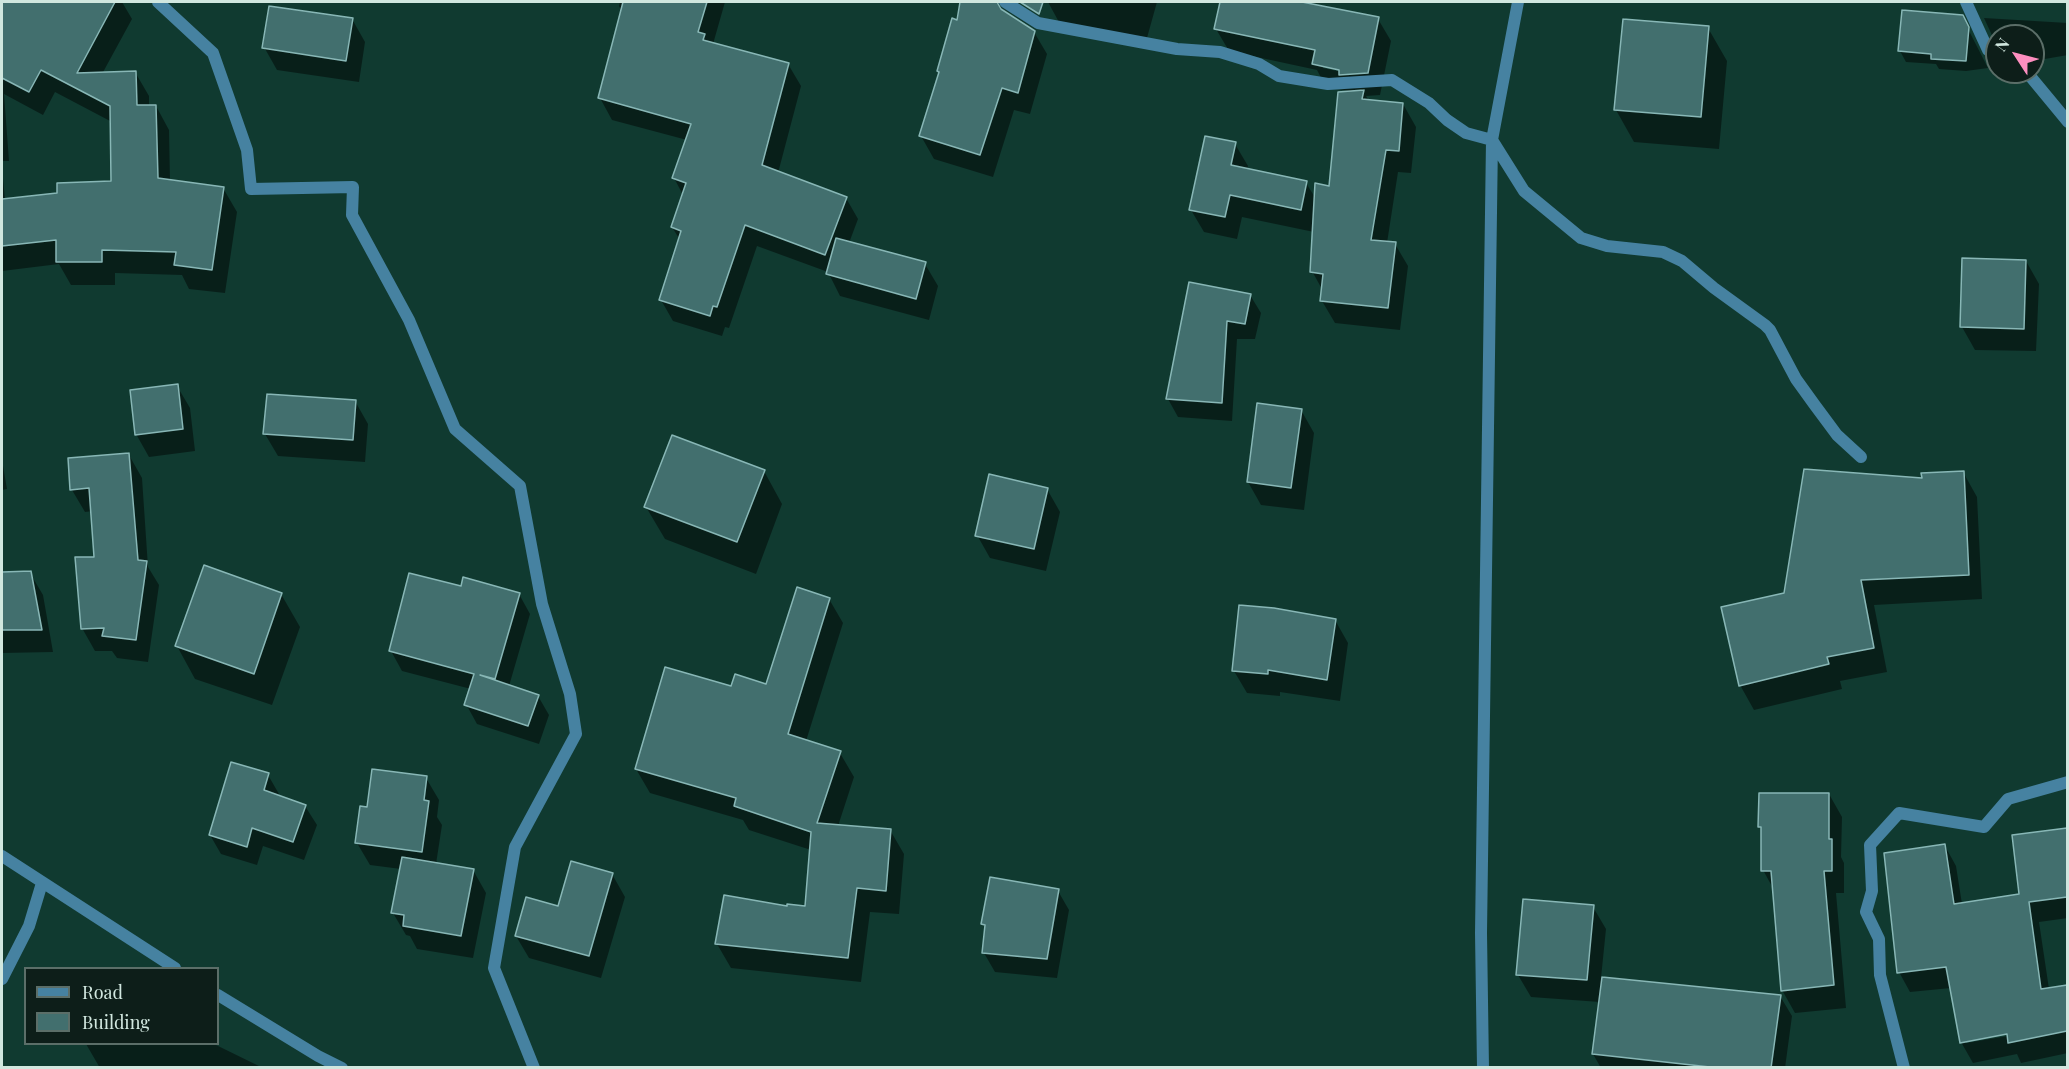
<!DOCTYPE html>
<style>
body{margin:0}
#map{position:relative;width:2069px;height:1069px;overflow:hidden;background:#103a30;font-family:"Playfair Display",serif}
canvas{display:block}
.frame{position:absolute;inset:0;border:3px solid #d1e7df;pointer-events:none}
.legend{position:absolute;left:24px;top:967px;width:195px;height:78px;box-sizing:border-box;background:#0d1e19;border:2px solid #5b6e68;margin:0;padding:8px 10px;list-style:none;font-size:18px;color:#d1e7df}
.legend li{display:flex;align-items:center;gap:12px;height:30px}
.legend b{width:30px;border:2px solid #5b6e68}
.north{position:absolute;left:1985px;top:24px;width:60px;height:60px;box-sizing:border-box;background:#0d1e19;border:2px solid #5b6e68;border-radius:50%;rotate:306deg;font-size:16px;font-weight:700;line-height:24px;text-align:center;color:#d1e7df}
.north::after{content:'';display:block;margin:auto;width:21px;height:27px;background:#fd8ebf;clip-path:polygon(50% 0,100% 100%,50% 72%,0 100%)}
</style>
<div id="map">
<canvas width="2069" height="1069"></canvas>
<div class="frame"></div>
<ul class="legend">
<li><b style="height:8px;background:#4682a1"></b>Road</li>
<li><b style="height:16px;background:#426f6e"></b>Building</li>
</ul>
<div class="north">N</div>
</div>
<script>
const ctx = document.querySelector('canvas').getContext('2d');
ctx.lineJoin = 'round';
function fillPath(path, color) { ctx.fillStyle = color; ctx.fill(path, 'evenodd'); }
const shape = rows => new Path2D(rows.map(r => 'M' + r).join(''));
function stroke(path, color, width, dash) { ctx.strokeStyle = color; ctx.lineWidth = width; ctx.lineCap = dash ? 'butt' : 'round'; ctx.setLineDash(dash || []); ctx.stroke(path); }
const shadow = shape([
 [2,2,122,2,132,19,102,74,135,72,149,96,149,106,156,106,169,130,170,181,223,188,237,212,225,293,189,289,182,275,115,273,115,285,71,285,59,264,2,271,2,168,5,200,58,194,112,183,112,122,55,92,43,115,4,94,9,161,2,161],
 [620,2,725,2,713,44,788,64,801,86,778,173,846,198,858,219,849,243,925,264,938,286,929,320,840,296,828,272,757,246,729,328,725,327,722,336,673,321,661,300,680,240,672,227,683,195,674,178,687,140,612,120,600,98,622,12,619,6],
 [1048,2,1157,2,1145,45,1060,24],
 [1222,2,1295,2,1378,19,1391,41,1380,95,1366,96,1369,101,1403,104,1416,127,1411,173,1398,172,1387,243,1395,244,1408,266,1400,330,1335,323,1322,301,1323,291,1312,271,1314,232,1242,217,1237,239,1204,232,1191,210,1235,144,1248,166,1247,170,1306,183,1316,199,1331,188,1350,91,1326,87,1317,70,1229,51,1216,29],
 [1323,65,1347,70,1347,73,1323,68],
 [1984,18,2068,23,2068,55,2033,61,2033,36,1997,36,1997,46],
 [352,19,365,42,359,82,277,70,264,47],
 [1966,25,1988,68,1966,71,1939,69,1936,64,1906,62,1900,51],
 [1708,28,1727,61,1719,149,1634,142,1616,110],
 [1034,32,1047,54,1030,114,1014,110,993,177,934,159,921,136,940,73],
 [2026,261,2039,284,2036,351,1975,350,1962,327],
 [1190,284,1250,295,1261,313,1255,339,1237,339,1232,421,1178,417,1168,399],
 [177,386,190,408,195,451,149,457,136,434],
 [355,401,368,424,365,462,278,456,265,434],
 [1301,410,1314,433,1304,510,1261,505,1248,482],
 [129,455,142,478,148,567,159,585,148,662,117,658,112,651,95,651,82,628,96,558,93,511,85,512,72,490],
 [2,460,7,489,2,490],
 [764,471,782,504,756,574,665,539,646,507],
 [1963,472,1977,497,1982,599,1874,605,1887,672,1840,681,1842,689,1754,710,1740,685,1923,479],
 [1047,489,1060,512,1046,571,990,558,977,535],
 [30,573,43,595,53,652,2,653,2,574],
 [462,588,519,594,530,614,509,686,538,696,549,715,539,744,477,724,466,704,471,689,402,671,391,651],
 [281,594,300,627,272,705,195,679,177,646],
 [829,599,843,623,806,741,840,753,854,777,838,826,890,830,904,854,899,914,870,912,861,982,731,968,717,944,788,908,807,908,811,850,749,830,743,820,650,793,636,769,732,688,767,686],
 [1335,620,1348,643,1340,701,1280,692,1280,696,1247,693,1234,671],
 [268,775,279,794,278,796,305,806,317,825,304,860,263,846,257,865,221,854,210,835],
 [426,778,439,800,437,817,442,825,436,864,473,870,486,893,473,958,417,949,410,936,406,935,393,913,401,869,370,865,357,843,368,808],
 [1829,794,1842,817,1841,857,1844,863,1844,893,1836,893,1846,1008,1795,1013,1782,990,1774,890,1763,870,1763,832,1760,826],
 [2068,830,2068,918,2039,922,2049,989,2068,987,2068,1053,2021,1063,2017,1054,1973,1063,1961,1042,1951,988,1910,992,1899,972,1945,846,1956,866,1962,904,2020,895,2014,837],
 [2014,1032,2014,1035,1966,1043,1966,1040],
 [612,874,625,897,601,978,529,958,516,936],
 [1058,891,1069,910,1057,978,995,972,984,953,986,929,983,924],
 [1593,907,1606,929,1601,978,1780,996,1792,1016,1785,1068,1601,1068,1593,1054,1600,1002,1531,997,1518,975],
 [86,1044,214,1044,263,1068,100,1068]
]);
const building = shape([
 [2,2,115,2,77,73,136,71,137,105,156,105,158,178,224,187,212,270,174,265,176,252,102,250,102,262,56,262,56,240,2,246,2,199,57,193,57,183,111,181,110,106,41,70,29,92,2,78,2,2],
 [623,2,707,2,698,32,705,34,703,40,789,63,762,165,847,197,825,255,745,225,717,307,713,306,710,316,659,300,681,231,671,227,686,183,672,178,691,124,598,98,623,2],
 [960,2,997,2,1001,9,1035,31,1018,93,1002,88,980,155,919,136,939,72,937,71,952,18,957,20,960,2],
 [1020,2,1043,2,1039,14,1020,2],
 [1220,2,1302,2,1379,17,1368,73,1339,75,1339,70,1312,64,1315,50,1214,29,1220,2],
 [269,6,353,18,346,61,262,48,269,6],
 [1902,10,1963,15,1969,27,1966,61,1931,59,1931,54,1898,51,1902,10],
 [1623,19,1709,26,1701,117,1614,110,1623,19],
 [1364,90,1362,99,1403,103,1399,151,1386,150,1371,240,1396,242,1388,308,1320,301,1323,274,1310,272,1315,183,1329,186,1338,92,1364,90],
 [1205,136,1236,142,1231,165,1307,181,1301,210,1230,195,1225,217,1189,210,1205,136],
 [836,238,926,262,916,299,826,274,836,238],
 [1962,258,2026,260,2024,329,1960,327,1962,258],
 [1189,282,1251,294,1245,324,1227,321,1222,403,1166,399,1189,282],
 [178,384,183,429,135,435,130,390,178,384],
 [267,394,356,400,353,440,263,434,267,394],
 [1257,403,1302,409,1291,488,1247,482,1257,403],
 [672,435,765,470,737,542,644,507,672,435],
 [129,453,138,560,147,561,136,640,102,636,104,628,81,629,75,557,94,557,89,488,70,490,68,458,129,453],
 [1804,469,1922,478,1921,473,1964,471,1969,575,1861,580,1874,648,1827,657,1829,664,1739,686,1721,607,1784,593,1804,469],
 [989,474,1048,488,1034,549,975,536,989,474],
 [204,565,282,593,254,674,175,646,204,565],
 [31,571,42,630,2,630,2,572,31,571],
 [409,573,461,586,463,577,520,593,495,679,480,675,539,695,528,726,464,705,474,674,389,651,409,573],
 [797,587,830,598,788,734,841,751,817,823,891,829,886,891,857,888,848,958,715,944,724,895,787,906,787,904,805,906,811,832,734,806,736,798,635,769,665,667,731,686,735,674,766,684,797,587],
 [1239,605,1274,608,1336,619,1327,680,1268,670,1268,674,1232,671,1239,605],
 [231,762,269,773,264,790,306,805,293,842,252,828,247,847,209,835,231,762],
 [372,769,427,776,424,800,429,801,422,852,355,843,360,806,367,807,372,769],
 [1759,793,1829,793,1829,839,1832,839,1832,871,1824,871,1834,985,1781,991,1771,871,1761,871,1761,827,1758,827,1759,793],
 [2067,828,2067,897,2029,902,2041,989,2067,985,2067,1031,2008,1043,2007,1034,1960,1043,1946,967,1897,973,1884,853,1945,844,1954,904,2019,894,2012,835,2067,828],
 [402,857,474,869,461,936,403,926,404,915,391,913,402,857],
 [571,861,613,873,589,956,515,936,526,897,558,906,571,861],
 [990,877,1059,889,1047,959,982,953,985,925,981,924,990,877],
 [1523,899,1594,905,1587,980,1516,975,1523,899],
 [1602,977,1781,995,1771,1068,1719,1068,1592,1054,1602,977]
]);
const street = shape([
 [158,2,213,53,247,150,251,189,353,187,352,215,409,320,455,429,520,486,542,604,570,694,576,734,515,847,494,968,534,1068],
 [1005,2,1038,23,1177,49,1220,52,1259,64,1279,76,1328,84,1392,80,1429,103,1447,120,1466,133,1492,140,1524,191,1581,238,1607,246,1663,252,1682,261,1714,288,1765,325,1770,330,1796,379,1814,404,1837,435,1861,457],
 [1966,2,1988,50,1997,56],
 [2024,72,2030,76,2068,122],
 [2,856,175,968],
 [2,979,29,926,42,883],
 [218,995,318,1056,342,1068],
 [1483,1068,1481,933,1492,140,1518,2],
 [1904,1068,1880,975,1879,939,1866,912,1872,891,1870,845,1899,813,1984,827,2008,799,2068,782]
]);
fillPath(shadow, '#0007');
fillPath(building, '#426f6e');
stroke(building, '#88b7b6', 1.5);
stroke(street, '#4682a1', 12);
</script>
